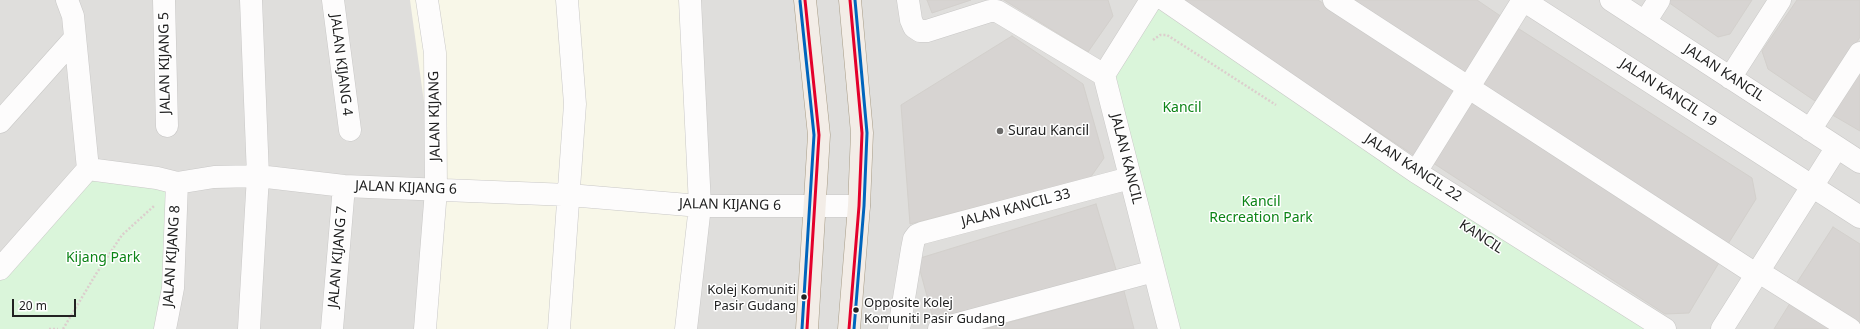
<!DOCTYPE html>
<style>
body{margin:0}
#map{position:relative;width:1860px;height:329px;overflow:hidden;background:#f0eeeb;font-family:"Noto Sans",sans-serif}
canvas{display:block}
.scale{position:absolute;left:12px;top:299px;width:64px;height:18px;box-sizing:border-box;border:2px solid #222;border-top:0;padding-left:5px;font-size:12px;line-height:14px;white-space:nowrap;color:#222;-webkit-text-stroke:3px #fff;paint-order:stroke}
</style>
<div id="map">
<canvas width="1860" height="329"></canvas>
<div class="scale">20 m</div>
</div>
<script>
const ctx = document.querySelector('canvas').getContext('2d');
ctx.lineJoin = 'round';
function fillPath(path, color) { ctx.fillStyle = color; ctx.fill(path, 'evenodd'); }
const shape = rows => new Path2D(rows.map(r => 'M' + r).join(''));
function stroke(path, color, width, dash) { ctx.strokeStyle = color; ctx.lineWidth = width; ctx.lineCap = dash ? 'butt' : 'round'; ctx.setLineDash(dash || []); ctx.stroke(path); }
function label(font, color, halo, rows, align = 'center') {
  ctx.font = font + ' "Noto Sans",sans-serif'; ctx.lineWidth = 3; ctx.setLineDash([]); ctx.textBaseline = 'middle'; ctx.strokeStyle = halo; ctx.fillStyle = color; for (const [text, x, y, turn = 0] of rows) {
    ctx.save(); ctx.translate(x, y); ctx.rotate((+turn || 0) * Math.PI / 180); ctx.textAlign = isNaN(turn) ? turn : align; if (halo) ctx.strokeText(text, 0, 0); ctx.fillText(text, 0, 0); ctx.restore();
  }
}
const residential = shape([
 [0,0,1860,0,1860,329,0,329]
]);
const education = shape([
 [410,0,690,0,700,206,686,329,425,329,436,190]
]);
const park = shape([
 [1150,0,1663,329,1169,329,1104,75],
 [88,169,177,183,165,329,0,329,0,269]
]);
const building = shape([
 [927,0,971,0,932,13,927,0],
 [1004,0,1108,0,1113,16,1088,52,1004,0],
 [1182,0,1318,0,1458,90,1415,156,1183,4,1182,0],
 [1346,0,1477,0,1502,17,1465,79,1346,0],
 [1669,0,1752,0,1730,34,1718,37,1668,2,1669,0],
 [1797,0,1860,0,1860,37,1818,103,1768,69,1762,51,1797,0],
 [1516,27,1752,178,1756,199,1728,244,1477,86,1516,27],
 [1012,36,1083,84,1104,158,1090,178,910,224,901,105,1012,36],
 [1860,64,1860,131,1829,113,1860,64],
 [1468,95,1720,261,1689,313,1665,314,1430,161,1468,95],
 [1096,204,1117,273,935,326,917,259,1096,204],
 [1833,227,1860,244,1860,325,1796,284,1833,227],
 [1124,291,1134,329,985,329,1124,291],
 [1792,300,1839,329,1774,329,1792,300]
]);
const path = shape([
 [1153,40,1160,35,1167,35,1276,105],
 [49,329,58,329],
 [63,329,96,274,122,235,154,206]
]);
const minor = shape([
 [67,0,73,16,88,169],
 [164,0,167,126],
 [333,0,350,130],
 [908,0,911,20,914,27,920,31,927,31,990,11,997,11,1104,75],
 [1151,0,1104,75,1169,329],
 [1165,0,1416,172,1665,329],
 [1334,0,1757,275],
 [1523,0,1860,217],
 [1611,0,1860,162],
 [1645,22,1659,0],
 [1730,78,1780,0],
 [0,122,75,38],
 [1810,130,1860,53],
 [88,169,157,178,177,183,214,177,258,176,344,186,569,195,700,206,859,206],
 [1416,172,1523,0],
 [0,269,88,169],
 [1759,272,1850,329],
 [165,329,173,288,177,183],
 [249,329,258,176,251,0],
 [332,329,344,186],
 [425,329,436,190,435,53,427,0],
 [559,329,575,104,567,0],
 [686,329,700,206,690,0],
 [899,329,912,249,914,239,917,235,922,233,1130,178],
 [939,329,1154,271],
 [1722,329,1837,147]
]);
const major = shape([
 [805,0,819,135,807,329],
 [849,329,859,206,862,133,850,0]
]);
const bus1 = shape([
 [805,0,819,135,807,329],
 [849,329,859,206,862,133,850,0]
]);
const bus2 = shape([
 [800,1,814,135,802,329],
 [854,329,864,206,867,133,855,0]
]);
const markers = [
 [1000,131,4,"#6a6968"],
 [804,297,3.5,"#222"],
 [856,310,3.5,"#222"]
];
const busNames = [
 ["Kolej Komuniti",796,290],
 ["Pasir Gudang",796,306],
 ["Opposite Kolej",864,303,"left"],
 ["Komuniti Pasir Gudang",864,319,"left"]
];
const streetNames = [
 ["JALAN KIJANG 5",165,63,-91],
 ["JALAN KIJANG 4",341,65,83],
 ["JALAN KANCIL",1724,73,33],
 ["JALAN KANCIL 19",1668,93,33],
 ["JALAN KIJANG",435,116,-91],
 ["JALAN KANCIL",1126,159,76],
 ["JALAN KANCIL 22",1413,168,33],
 ["JALAN KIJANG 6",406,188,2],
 ["JALAN KIJANG 6",730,205,1],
 ["JALAN KANCIL 33",1016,208,-15],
 ["KANCIL",1481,237,33],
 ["JALAN KIJANG 8",172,256,-86],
 ["JALAN KIJANG 7",338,257,-85]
];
const parkNames = [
 ["Kancil",1182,108],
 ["Kancil",1261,202],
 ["Recreation Park",1261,218],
 ["Kijang Park",103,258]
];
const poiNames = [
 ["Surau Kancil",1008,131]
];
fillPath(residential, '#dfdedc');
fillPath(education, '#f8f7e8');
fillPath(park, '#daf5da');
fillPath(building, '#d7d4d2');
stroke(building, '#d3d0cc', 1);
stroke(minor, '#c9c8c7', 23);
stroke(major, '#a79c86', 23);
stroke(path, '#dccecd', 2.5, [2, 2]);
stroke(minor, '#fdfcfc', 22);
stroke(major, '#f3ede7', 22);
stroke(bus1, '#e4002b', 3);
stroke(bus2, '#0065bd', 3);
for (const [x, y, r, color] of markers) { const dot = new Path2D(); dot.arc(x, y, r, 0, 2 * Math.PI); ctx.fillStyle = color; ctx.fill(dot); stroke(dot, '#fff', 1.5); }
label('13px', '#222', '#fff', busNames, 'right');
label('14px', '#222', '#fff', streetNames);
label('14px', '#0c8416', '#fff', parkNames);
label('14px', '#222', '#fff', poiNames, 'left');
</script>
